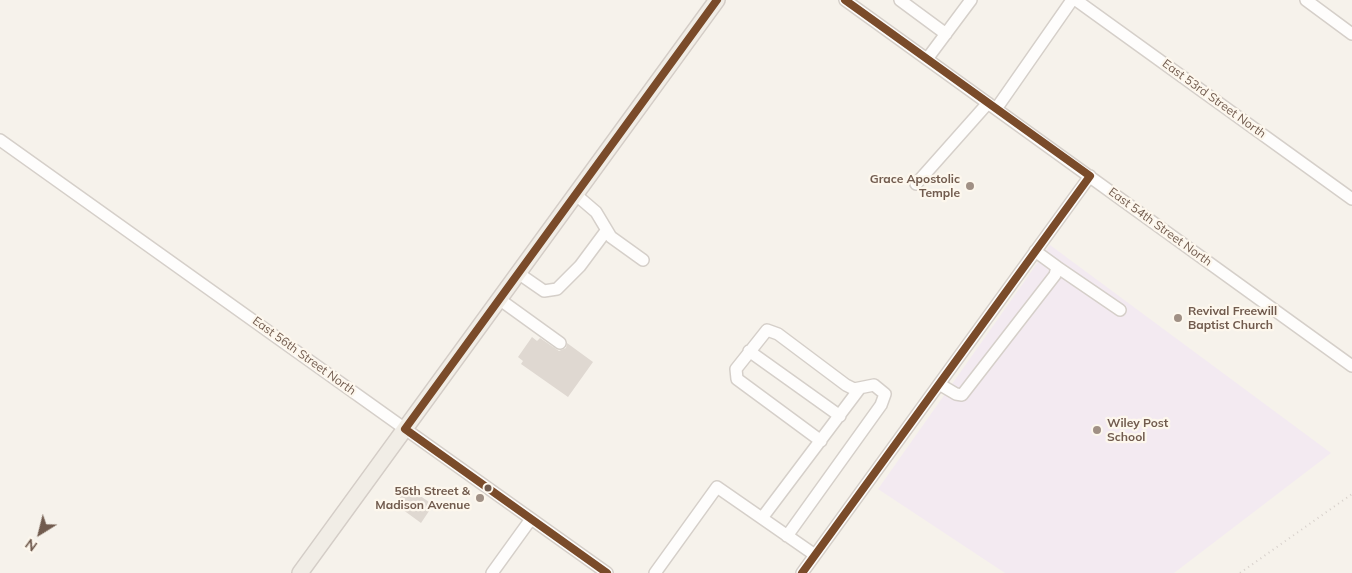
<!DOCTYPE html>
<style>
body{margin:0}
#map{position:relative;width:1352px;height:573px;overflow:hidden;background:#f6f2eb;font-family:Mulish,sans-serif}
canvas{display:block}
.north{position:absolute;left:15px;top:508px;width:50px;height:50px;-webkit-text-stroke:4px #fdf7ed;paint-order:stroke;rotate:216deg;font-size:14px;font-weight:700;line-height:20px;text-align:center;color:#715b4e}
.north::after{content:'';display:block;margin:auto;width:18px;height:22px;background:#715b4e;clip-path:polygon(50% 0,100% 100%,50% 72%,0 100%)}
</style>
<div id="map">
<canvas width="1352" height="573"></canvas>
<div class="north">N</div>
</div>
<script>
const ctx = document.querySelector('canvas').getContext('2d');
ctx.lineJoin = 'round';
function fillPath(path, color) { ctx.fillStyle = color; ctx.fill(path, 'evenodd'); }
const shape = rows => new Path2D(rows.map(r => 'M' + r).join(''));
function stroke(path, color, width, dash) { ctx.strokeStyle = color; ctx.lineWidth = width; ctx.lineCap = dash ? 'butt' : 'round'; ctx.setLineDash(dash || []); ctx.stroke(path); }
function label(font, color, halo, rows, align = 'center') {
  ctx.font = font + ' Mulish,sans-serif'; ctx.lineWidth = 4.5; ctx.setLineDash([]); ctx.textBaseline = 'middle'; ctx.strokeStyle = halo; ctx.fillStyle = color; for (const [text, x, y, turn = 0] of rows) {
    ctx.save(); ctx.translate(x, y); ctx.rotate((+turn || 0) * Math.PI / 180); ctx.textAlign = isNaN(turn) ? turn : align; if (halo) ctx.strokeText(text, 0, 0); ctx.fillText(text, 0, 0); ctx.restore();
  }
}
const education = shape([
 [1050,245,1331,453,1174,573,1005,573,878,489]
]);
const building = shape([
 [532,337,537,341,540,338,559,351,566,348,567,343,593,362,568,397,521,364,523,361,518,357],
 [408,487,433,505,421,523,395,504]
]);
const path = shape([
 [1240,573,1352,494]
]);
const minor = shape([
 [845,0,1352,366],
 [900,0,946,34],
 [1076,0,1352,199],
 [1306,0,1352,34],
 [927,59,971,0],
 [996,109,1072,0],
 [0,140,607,573],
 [916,184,988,103],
 [575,194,596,212,611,237,643,260],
 [1057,267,1120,310],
 [518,273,544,291,557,289,580,266,606,231],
 [499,299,560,343],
 [749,351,840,416],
 [939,384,956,394,962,395,1055,275,1057,267,1035,251],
 [762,518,860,388],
 [787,536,881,405,885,394,874,385,854,389,846,385,778,334,767,330,736,369,737,379,821,441],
 [492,573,531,519],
 [655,573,717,487,815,555],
 [802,573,1090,176]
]);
const major = shape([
 [300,573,717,0]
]);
const bus1 = shape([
 [607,573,405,429,717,0],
 [802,573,1090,176,845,0]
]);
const markers = [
 [970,186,5,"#a09085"],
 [1178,318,5,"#a09085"],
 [1097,430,5,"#a09085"],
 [488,488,4.5,"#715b4e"],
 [480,498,5,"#a09085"]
];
const streetNames = [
 ["East 53rd Street North",1214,99,36],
 ["East 54th Street North",1160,227,36],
 ["East 56th Street North",304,356,36]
];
const poiNames = [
 ["Grace Apostolic",960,179],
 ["Temple",960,193],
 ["Revival Freewill",1188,311,"left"],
 ["Baptist Church",1188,325,"left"],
 ["Wiley Post",1107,423,"left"],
 ["School",1107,437,"left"],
 ["56th Street &",470,491],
 ["Madison Avenue",470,505]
];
fillPath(education, '#f3eaf1');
fillPath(building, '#dfd8d1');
stroke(minor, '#d5cfc9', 14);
stroke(major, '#d4cdc7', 18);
stroke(path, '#d7d0cb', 2, [1, 4]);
stroke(minor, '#fefdfc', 11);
stroke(major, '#f1ede6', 15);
stroke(bus1, '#7a4b2a', 8);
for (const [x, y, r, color] of markers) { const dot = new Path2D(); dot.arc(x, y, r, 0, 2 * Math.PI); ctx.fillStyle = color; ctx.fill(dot); stroke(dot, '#fdf7ed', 2); }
label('12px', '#715b4e', '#fdf7ed', streetNames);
label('bold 12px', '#715b4e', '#fdf7ed', poiNames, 'right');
</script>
